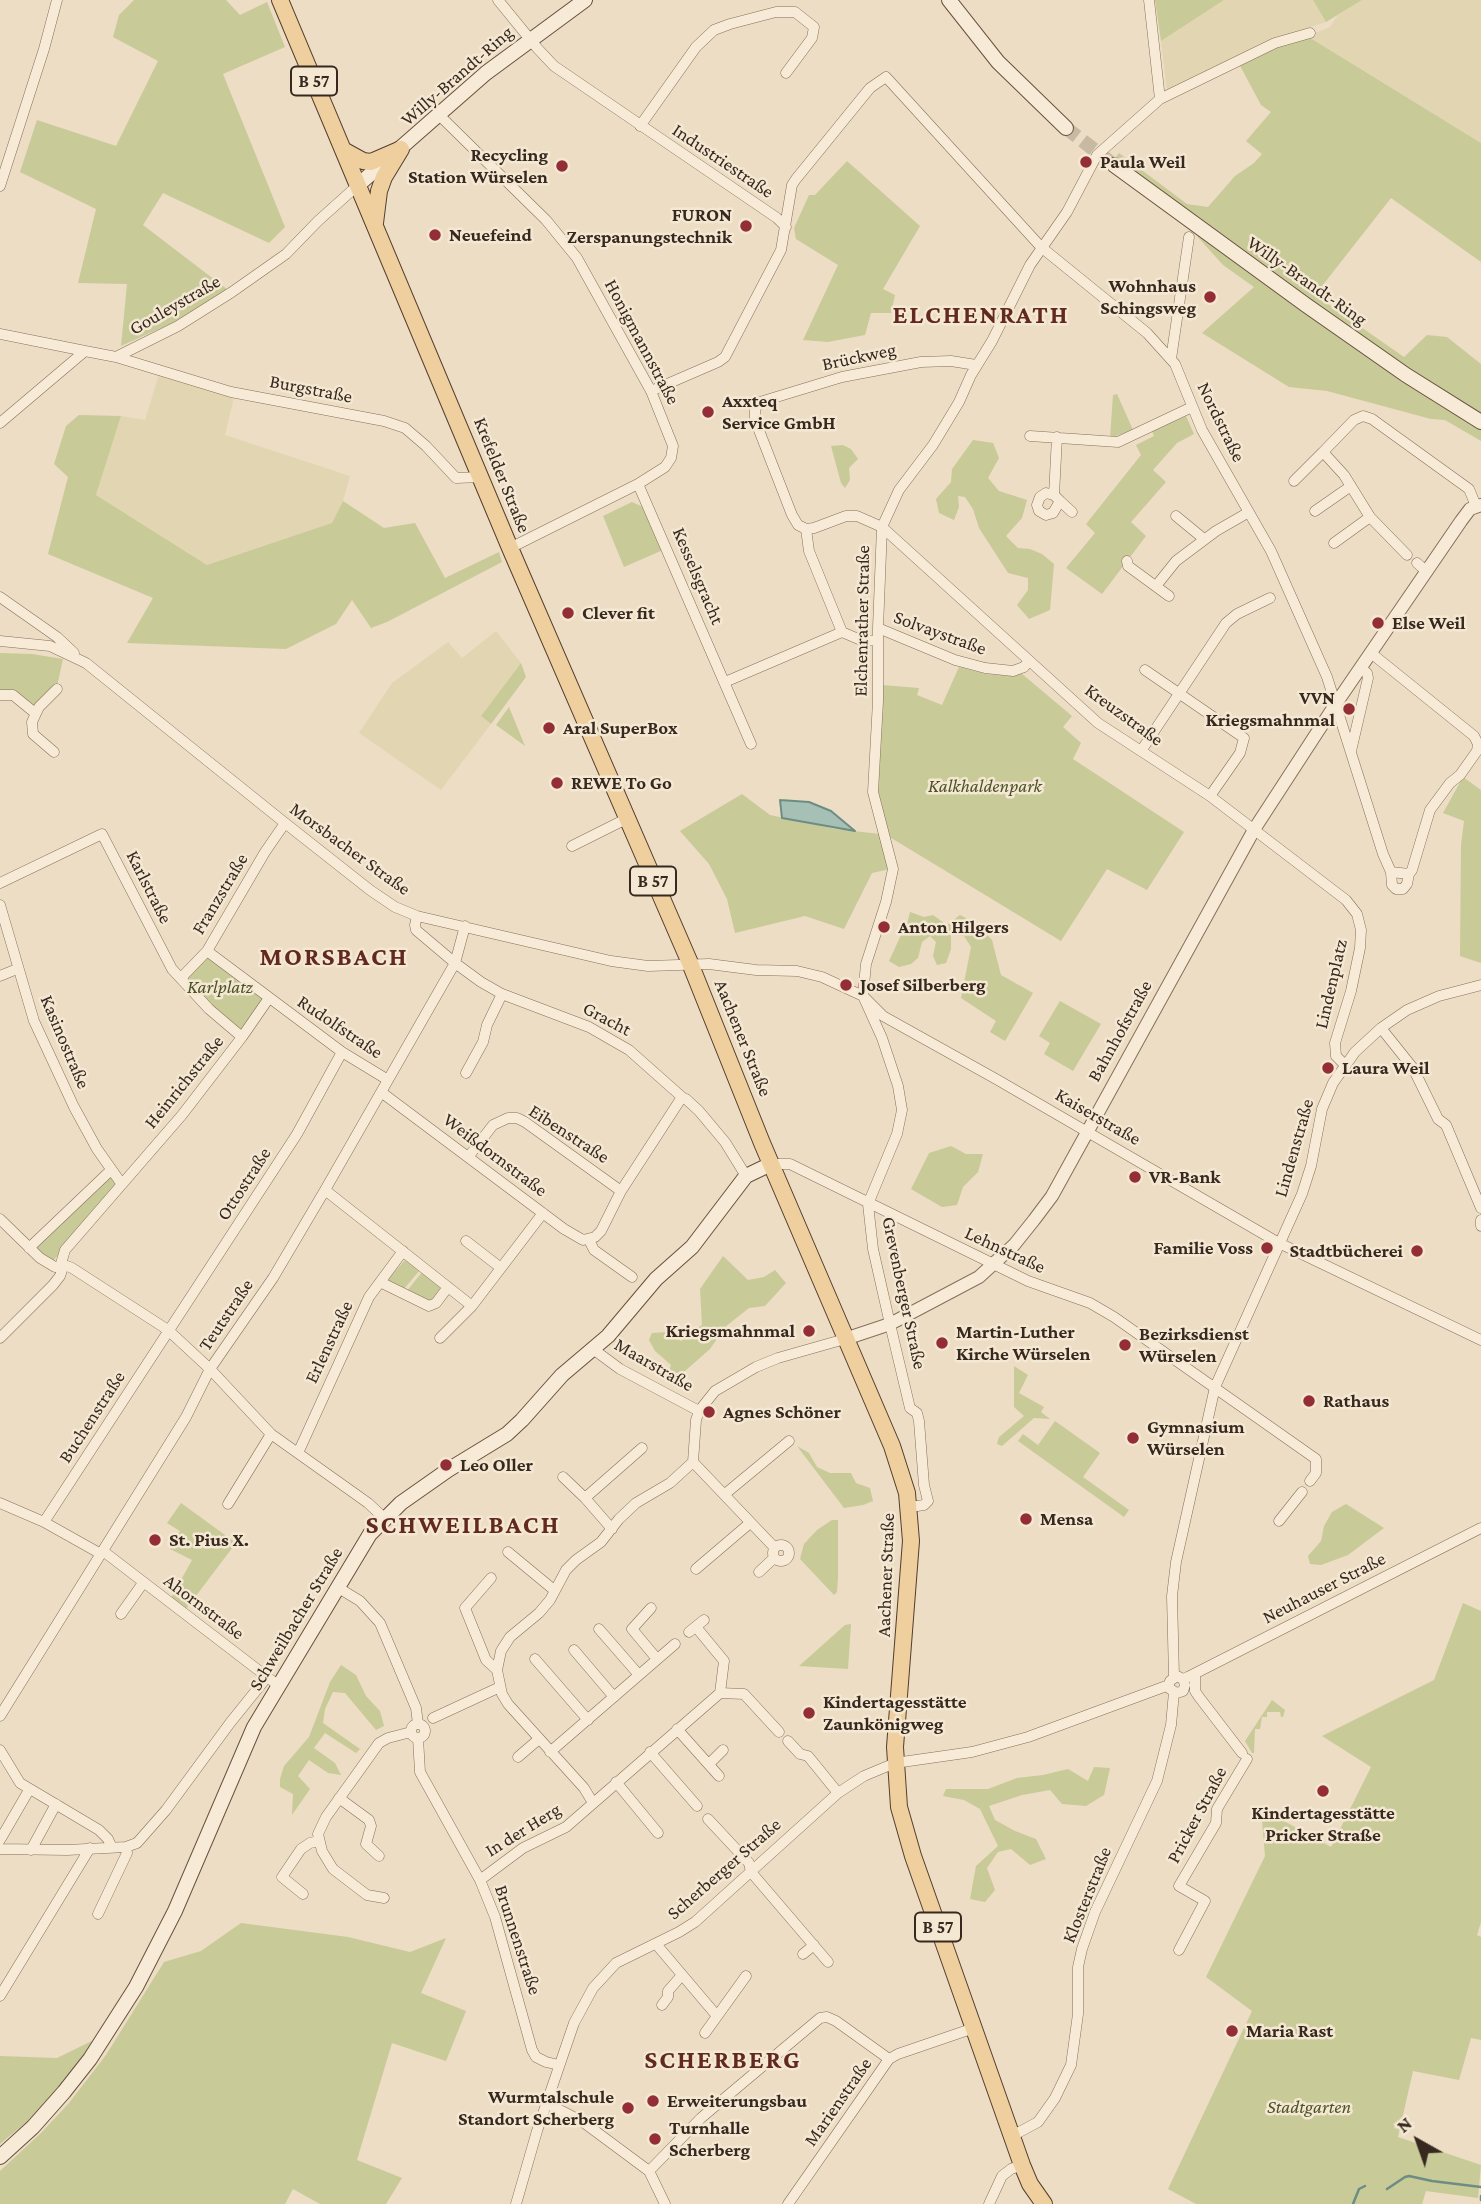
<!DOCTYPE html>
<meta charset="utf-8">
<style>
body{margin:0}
#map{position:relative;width:1481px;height:2204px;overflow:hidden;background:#ecddc4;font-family:"Crimson Pro",serif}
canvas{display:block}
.north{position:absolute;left:1383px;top:2106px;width:70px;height:70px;-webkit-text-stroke:5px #f4e8d3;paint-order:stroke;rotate:320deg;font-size:19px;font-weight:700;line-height:28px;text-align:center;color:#37291f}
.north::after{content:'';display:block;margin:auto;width:24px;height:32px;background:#37291f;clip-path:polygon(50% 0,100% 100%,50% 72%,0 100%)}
</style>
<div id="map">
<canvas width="1481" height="2204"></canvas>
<div class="north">N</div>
</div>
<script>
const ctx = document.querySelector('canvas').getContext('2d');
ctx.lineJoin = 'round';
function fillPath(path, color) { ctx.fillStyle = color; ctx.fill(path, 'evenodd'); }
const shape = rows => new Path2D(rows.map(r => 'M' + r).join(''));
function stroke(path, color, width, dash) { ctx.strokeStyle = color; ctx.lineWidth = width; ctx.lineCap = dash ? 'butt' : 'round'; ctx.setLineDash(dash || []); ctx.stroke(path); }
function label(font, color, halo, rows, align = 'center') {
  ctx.font = font + ' "Crimson Pro",serif'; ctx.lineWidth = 5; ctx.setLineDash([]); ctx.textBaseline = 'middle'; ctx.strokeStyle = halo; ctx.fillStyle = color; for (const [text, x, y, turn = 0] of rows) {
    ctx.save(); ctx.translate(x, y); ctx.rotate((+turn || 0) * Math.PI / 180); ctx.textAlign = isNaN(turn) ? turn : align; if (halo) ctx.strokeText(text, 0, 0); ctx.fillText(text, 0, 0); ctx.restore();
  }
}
const farmland = shape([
 [1224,0,1313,0,1326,22,1273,40,1167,90,1161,41],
 [1362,0,1481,0,1481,143,1307,36,1330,27,1338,15],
 [159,374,234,397,225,435,350,476,343,501,333,523,207,565,96,495,121,416,145,420],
 [496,631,521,663,481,716,491,724,441,790,359,733,392,683,448,642,462,658]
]);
const green = shape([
 [134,0,226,0,240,15,267,2,285,47,223,74,285,227,269,243,163,193,143,225,228,290,172,323,121,346,127,284,78,283,96,209,20,172,37,120,116,146,158,61,113,37,119,15],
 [1155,0,1224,0,1161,41],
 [1313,0,1362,0,1326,22],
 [1307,36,1481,143,1481,262,1391,198,1315,295,1404,357,1427,335,1447,337,1481,364,1481,441,1445,420,1431,419,1327,391,1289,387,1202,333,1254,287,1223,265,1196,235,1108,168,1119,153,1187,204,1208,207,1235,176,1254,163,1262,154,1246,141,1271,112,1261,105,1238,62],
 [847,161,920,226,883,289,895,295,891,313,871,313,865,335,828,342,803,340,838,265,796,239,794,228,809,195,815,195],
 [1117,394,1133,430,1110,438,1113,395],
 [79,415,121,416,96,495,207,565,332,523,343,501,384,528,415,523,445,578,499,552,502,562,387,622,371,628,352,600,336,624,286,649,127,643,153,598,48,554,68,477,54,464,66,426],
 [1186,416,1194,434,1177,443,1153,470,1166,482,1131,522,1146,536,1102,594,1066,568,1095,533,1086,524,1141,455,1136,445,1154,436,1152,431],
 [973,440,993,443,999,458,988,478,999,491,1027,500,1022,518,1006,536,1018,548,1030,549,1042,554,1054,564,1050,610,1029,619,1017,605,1028,590,1028,578,1008,573,979,528,973,509,965,497,958,496,959,507,954,520,939,513,936,499,951,482,952,469],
 [843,445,851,449,858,459,849,468,850,480,845,488,841,483,831,446],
 [632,502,643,507,663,550,624,567,603,516],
 [0,653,32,654,63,659,57,686,34,708,21,695,0,692],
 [521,663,526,677,491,724,481,716],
 [959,667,986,674,1014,676,1021,673,1072,716,1063,727,1081,743,1073,759,1184,832,1147,890,1107,869,1061,941,888,836,876,792,882,685,919,688,917,695,942,705],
 [509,707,525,746,496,725],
 [1463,777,1481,790,1481,963,1460,956,1461,845,1464,821,1443,813],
 [742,794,770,815,836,829,880,834,890,869,872,873,844,929,805,916,735,933,727,899,709,864,680,831],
 [910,912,924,917,933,915,947,925,960,915,976,923,992,940,1001,975,1033,993,1005,1041,990,1032,996,1021,961,998,971,947,964,936,951,935,951,949,946,963,937,965,933,956,936,942,930,936,922,942,918,958,911,964,899,967,889,961,902,933,912,933,907,924],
 [207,954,264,999,241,1029,204,1000,185,979],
 [1060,1001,1101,1024,1073,1071,1044,1054,1050,1043,1039,1036],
 [951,1146,966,1154,983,1154,978,1172,963,1187,957,1205,942,1207,911,1189,929,1153],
 [111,1173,119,1183,53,1261,32,1248],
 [723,1256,748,1280,764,1277,775,1270,786,1283,765,1306,749,1308,725,1327,710,1349,685,1371,667,1376,671,1365,655,1351,649,1340,652,1333,668,1332,681,1341,702,1325,700,1289],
 [405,1260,420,1270,403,1290,389,1281,389,1278],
 [423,1271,444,1288,434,1300,428,1302,406,1292],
 [1014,1366,1028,1375,1019,1393,1044,1407,1041,1412,1050,1419,1034,1418,1002,1446,997,1444,999,1437,1024,1416,1014,1407],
 [1055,1421,1100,1453,1083,1477,1129,1510,1124,1517,1018,1441,1023,1434,1038,1445],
 [797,1446,809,1453,817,1467,830,1473,851,1473,856,1483,870,1488,873,1501,863,1505,844,1508],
 [181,1503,236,1543,186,1609,171,1598,192,1560,170,1549,180,1531,167,1523],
 [1346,1504,1384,1528,1348,1555,1321,1565,1310,1564,1308,1556,1321,1541,1324,1526,1332,1512],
 [832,1520,838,1520,838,1577,837,1592,834,1595,800,1559,804,1544,817,1530],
 [1463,1603,1481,1611,1481,1922,1477,1935,1481,1937,1481,2040,1471,2038,1459,2080,1413,2071,1398,2137,1481,2165,1478,2198,1426,2191,1422,2204,1196,2204,1168,2189,1252,2011,1206,1977,1265,1856,1261,1808,1270,1808,1273,1815,1331,1847,1371,1767,1322,1736,1434,1680],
 [851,1624,848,1669,799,1666,845,1625],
 [341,1665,356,1675,366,1696,380,1711,384,1726,376,1730,345,1693,333,1692,325,1709,323,1723,360,1749,356,1753,325,1733,314,1748,335,1763,341,1775,328,1773,309,1760,298,1776,310,1789,292,1815,293,1794,280,1787,280,1779,284,1766,309,1737,330,1682],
 [1272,1700,1285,1710,1283,1717,1281,1717,1280,1712,1267,1712,1267,1717,1262,1717,1260,1729,1255,1729,1254,1753,1252,1753,1245,1741],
 [1094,1767,1110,1768,1104,1795,1086,1806,1062,1804,1050,1790,1022,1795,989,1806,995,1820,1015,1831,1036,1839,1046,1859,1030,1865,1011,1849,998,1852,987,1868,995,1890,985,1902,970,1899,976,1866,998,1846,980,1809,964,1800,943,1796,946,1789,988,1789,1017,1778,1043,1775,1068,1769,1088,1781],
 [241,1923,348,1937,410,1952,446,1938,421,1993,466,2011,446,2061,392,2043,357,2160,402,2178,386,2204,320,2204,293,2189,285,2204,0,2204,0,2171,41,2133,69,2103,106,2055,164,1962,201,1951],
 [98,2038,47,2105,0,2144,0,2056,57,2058]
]);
const water = shape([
 [780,800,809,802,831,811,855,831,782,818,780,800]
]);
const stream = shape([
 [1387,2189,1405,2177,1409,2176,1432,2181,1481,2187],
 [1481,2196,1481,2200],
 [1353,2204,1359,2189,1365,2186]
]);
const secondaryTunnel = shape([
 [1066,128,1114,165]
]);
const minor = shape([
 [498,0,538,49,554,66,777,218,786,227],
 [1149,0,1160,99],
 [438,114,546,220,577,258,651,391,673,446,671,458,665,467,638,484,510,548],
 [640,126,696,47,714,30,730,24,776,12,795,12,814,27,812,38,786,73],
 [0,186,44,49,57,0],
 [0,334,85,351],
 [116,357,231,392,384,421,405,428,426,446,456,478,481,477],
 [1171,359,1189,237],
 [976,365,951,361,921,362,842,377,760,402,755,409,755,420,792,515,798,525,806,529,814,528,846,516,857,516,882,527,1098,723,1210,796,1346,900,1357,914,1361,930,1360,948,1351,991,1335,1043,1336,1056,1345,1065],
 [651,391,718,362,725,357,781,250,792,185,796,179,870,88,886,77,1041,247,1147,333,1175,364,1202,430,1271,551,1327,677,1383,854,1391,872,1392,885,1396,889,1403,889,1407,884,1409,874,1391,872],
 [0,423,85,351,116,357,178,326,232,292,286,254,318,221,357,186],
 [1030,436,1118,442,1192,407],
 [1294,481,1323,452],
 [638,484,751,744],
 [1054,495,1046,493,1040,497,1037,505,1039,511,1046,515,1053,513,1060,501,1054,495,1057,437],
 [1060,501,1072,512],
 [1315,511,1351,486],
 [1176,516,1204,539],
 [806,529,809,551,842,632],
 [1334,543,1370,517],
 [1407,555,1370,517,1344,475,1323,452,1354,420,1363,416,1372,419,1469,489,1476,506],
 [1127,561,1128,566,1169,596],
 [1417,563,1427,572],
 [1156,586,1176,561,1216,531,1249,512],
 [0,597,57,637,74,653],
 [878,628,955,660,985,668,1013,671,1024,667,1029,661],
 [0,641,50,646,86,663,285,823,370,890,395,907,417,916,611,961,648,966,709,964,756,970,797,971,822,977,863,996,883,1016,996,1079,1279,1243,1481,1340],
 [1371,653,1474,736,1478,744,1477,751,1460,775,1450,783,1430,810,1412,870,1409,874],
 [1145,670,1244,738,1240,753,1210,796],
 [725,682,842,632,863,641,878,640],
 [0,695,13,695,35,713],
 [1141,751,1226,623,1237,614,1270,598],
 [1351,751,1368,678,1367,673,1361,668],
 [54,752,33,734,32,722,39,707,57,689],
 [572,846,626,819],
 [0,883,102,834,172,969,209,1009,242,1037],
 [0,905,34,1021,74,1107,97,1149,121,1183],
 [207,951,342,1052,388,1080],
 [0,976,17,969],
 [181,978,207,951,265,852,285,823],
 [1381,1028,1413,1068,1438,1119,1446,1125,1481,1208],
 [466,1073,483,1042,487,1025,502,994],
 [381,1092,564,1229,583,1240,595,1237,601,1231,621,1191,682,1097,629,1050,589,1027,502,994,481,982,455,963,416,930,415,925,417,916],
 [686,1099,699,1111,725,1142,746,1176],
 [469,1156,493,1125,508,1118,517,1118,525,1122,621,1191],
 [771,1164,790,1164,1028,1281,1090,1303,1114,1317,1316,1459,1316,1473,1310,1481],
 [325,1190,472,1306],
 [0,1219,40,1258,55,1267,67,1266,72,1268,168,1330,210,1369,271,1434,368,1503,384,1518],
 [1481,1220,1481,1226],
 [589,1240,594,1250,632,1277],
 [466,1241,501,1268],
 [29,1248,111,1170],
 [60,1267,65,1250,182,1115,242,1037,269,998],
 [380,1282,429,1306,436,1303,448,1287],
 [0,1338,53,1285,60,1276,63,1267],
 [440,1338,472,1306,543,1213],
 [593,1349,620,1369,699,1411,715,1391,756,1367,778,1358,845,1339],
 [298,1453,369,1297,403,1251],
 [693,1462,774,1547],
 [563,1477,585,1498,612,1529],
 [725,1494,789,1441],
 [585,1498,642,1448],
 [0,1503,44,1522,101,1554],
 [228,1504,271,1434],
 [910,1507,924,1505,928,1501,924,1485,919,1421,917,1413,910,1408,890,1324,873,1249,868,1204,897,1134,902,1110,898,1086,882,1038,863,996,866,964,886,902,893,869,873,792,878,701,878,628,882,527,899,490,933,445,959,402,971,375,992,341,1030,265,1067,212,1097,155,1160,99,1275,43,1310,33],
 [1279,1521,1302,1492],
 [44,1522,297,1134,342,1052],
 '773 1553a8 8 0 1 1 16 0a8 8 0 1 1-16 0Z',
 [103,1551,279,1686],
 [508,1552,554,1590],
 [696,1569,750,1523],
 [759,1572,774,1558],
 [491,1578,465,1608,486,1660,497,1670],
 [337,1587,360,1601,380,1623,416,1708,418,1724],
 [651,1608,632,1629,657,1659],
 [121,1614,143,1583],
 [696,1627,724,1661,720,1693,744,1694,779,1732],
 [599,1629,639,1675],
 [689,1632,704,1620],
 [574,1650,614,1697],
 [535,1659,588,1720],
 [1195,1674,1195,1691,1199,1697,1242,1753],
 [1174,1677,1172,1596,1176,1562,1215,1387,1302,1194,1311,1166,1322,1109,1333,1083,1355,1052,1381,1028,1407,1010,1439,996,1481,985],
 [1170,1681,1177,1676,1183,1679,1188,1677,1481,1528],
 [1170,1689,1177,1693,1183,1691,1185,1685,1183,1679],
 [0,1716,186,1417,210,1369,273,1278,325,1190,455,963,465,926],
 [433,1718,500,1687],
 '411 1731a7 7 0 1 1 14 0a7 7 0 1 1-14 0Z',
 [677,1729,719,1776],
 [418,1738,420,1772,480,1880,495,1917,532,2050,536,2057,546,2062,559,2065],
 [788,1741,800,1754,808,1756,838,1793],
 [0,1750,20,1783,99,1830,108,1839,111,1846],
 [550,1752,675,1644],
 [650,1752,697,1806],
 [518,1757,539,1739],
 [709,1764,723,1750],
 [616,1782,658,1833],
 [339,1798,369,1820,371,1826,366,1844,379,1856],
 [593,1803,584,1788,508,1704,502,1694,497,1670,501,1651,510,1637,539,1613,550,1600,566,1570,576,1560,601,1542,619,1519,636,1503,670,1483,693,1462,696,1420,699,1411],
 [708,1819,749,1863,751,1872,828,1962],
 [0,1840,29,1790],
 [0,1849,67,1850,126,1847,137,1843,166,1810,230,1723,267,1677],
 [31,1850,56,1804],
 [480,1880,523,1848,566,1827,720,1693],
 [303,1894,282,1877,301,1849,310,1843,319,1841],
 [384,1898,367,1895,333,1869,322,1851,318,1834,326,1817,379,1743,388,1738,411,1732],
 [98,1914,127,1853,126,1847],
 [656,1944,717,2016],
 [1179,1950,1205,1901,1179,1886,1216,1823,1217,1809,1247,1759],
 [803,1954,814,1945],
 [0,1996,90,1848],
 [662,2005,668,1997,668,1991,682,1975],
 [705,2033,746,1976],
 [546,2103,583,2122,649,2171,665,2204],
 [1012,2136,1038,2122,1055,2098,1071,2065,1078,2014,1078,1967,1082,1949,1095,1912,1157,1781,1171,1725,1174,1692],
 [649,2171,701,2118,820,2018,827,2017,836,2021,889,2059],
 [516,2204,537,2131,574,2023,593,1988,616,1963,679,1932,695,1922,838,1793,864,1776,895,1763,972,1752,1028,1737,1169,1685],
 [788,2204,889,2059,898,2054,974,2028],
 [989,2204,1002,2176,1011,2169,1022,2165]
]);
const tertiary = shape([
 [845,1339,890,1324,979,1277,1014,1245,1034,1220,1052,1196,1255,828,1335,705,1461,521,1470,509,1481,505]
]);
const secondary = shape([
 [949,0,998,62,1066,128],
 [1114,165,1306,305,1406,375,1481,422],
 [357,186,486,73,585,0],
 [0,2157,33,2127,64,2092,90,2059,136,1987,175,1911,254,1727,370,1534,401,1503,448,1470,507,1434,522,1420,562,1375,608,1336,656,1279,692,1247,746,1176,771,1164]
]);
const primary = shape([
 [280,0,510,548,690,963,762,1143,892,1446,907,1493,911,1541,895,1747,899,1807,913,1856,1022,2165,1030,2184,1044,2204],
 [343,150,363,161,371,162,401,149],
 [375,223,379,191,384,177,401,149]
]);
const markers = [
 [1086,162,7,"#932e36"],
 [562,166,7,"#932e36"],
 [746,226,7,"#932e36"],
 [435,235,7,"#932e36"],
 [1210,297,7,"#932e36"],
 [708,412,7,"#932e36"],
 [568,613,7,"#932e36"],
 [1378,623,7,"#932e36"],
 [1349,709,7,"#932e36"],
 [549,728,7,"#932e36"],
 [557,783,7,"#932e36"],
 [884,927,7,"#932e36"],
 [846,985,7,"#932e36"],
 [1328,1068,7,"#932e36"],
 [1135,1177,7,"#932e36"],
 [1267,1248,7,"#932e36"],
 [1417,1251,7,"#932e36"],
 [809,1331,7,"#932e36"],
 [942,1343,7,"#932e36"],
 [1125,1345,7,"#932e36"],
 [1309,1401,7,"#932e36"],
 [709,1412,7,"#932e36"],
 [1133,1438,7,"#932e36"],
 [446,1465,7,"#932e36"],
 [1026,1519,7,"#932e36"],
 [155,1540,7,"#932e36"],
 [809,1713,7,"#932e36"],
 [1323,1791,7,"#932e36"],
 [1232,2031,7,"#932e36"],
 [653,2101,7,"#932e36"],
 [628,2108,7,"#932e36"],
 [655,2139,7,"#932e36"]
];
const shields = [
 [314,81,46],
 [653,881,46],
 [938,1927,46]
];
const shieldNames = [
 ["B 57",314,81],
 ["B 57",653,881],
 ["B 57",938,1927]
];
const streetNames = [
 ["Willy-Brandt-Ring",457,76,-41],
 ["Industriestraße",723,161,34],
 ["Willy-Brandt-Ring",1307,281,35],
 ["Gouleystraße",175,305,-30],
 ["Honigmannstraße",642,342,62],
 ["Brückweg",859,357,-12],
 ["Burgstraße",311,389,11],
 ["Nordstraße",1221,422,64],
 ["Krefelder Straße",502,475,68],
 ["Kesselsgracht",698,576,67],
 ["Elchenrather Straße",862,621,-89],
 ["Solvaystraße",940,633,20],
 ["Kreuzstraße",1124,715,36],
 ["Morsbacher Straße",350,849,36],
 ["Karlstraße",149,887,63],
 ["Franzstraße",220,894,-59],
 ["Lindenplatz",1331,984,-77],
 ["Gracht",607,1019,28],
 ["Rudolfstraße",340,1027,34],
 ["Bahnhofstraße",1120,1031,-61],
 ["Aachener Straße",743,1038,68],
 ["Kasinostraße",65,1042,67],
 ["Heinrichstraße",184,1082,-51],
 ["Kaiserstraße",1098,1117,30],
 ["Eibenstraße",569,1134,33],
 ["Lindenstraße",1294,1148,-74],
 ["Weißdornstraße",495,1155,37],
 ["Ottostraße",244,1184,-57],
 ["Lehnstraße",1005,1250,25],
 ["Grevenberger Straße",904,1293,78],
 ["Teutstraße",226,1315,-56],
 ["Erlenstraße",329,1342,-65],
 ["Maarstraße",654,1365,30],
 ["Buchenstraße",92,1417,-57],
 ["Aachener Straße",886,1575,-88],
 ["Neuhauser Straße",1324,1588,-27],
 ["Ahornstraße",204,1607,37],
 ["Schweilbacher Straße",296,1619,-59],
 ["Pricker Straße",1197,1815,-62],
 ["In der Herg",523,1830,-32],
 ["Scherberger Straße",724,1869,-41],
 ["Klosterstraße",1087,1895,-68],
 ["Brunnenstraße",518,1940,72],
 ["Marienstraße",838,2102,-55]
];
const poiNames = [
 ["Recycling",548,155,"right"],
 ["Station Würselen",548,177,"right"],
 ["Paula Weil",1100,162],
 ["FURON",732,215,"right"],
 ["Zerspanungstechnik",732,237,"right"],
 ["Neuefeind",449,235],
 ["Wohnhaus",1196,286,"right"],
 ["Schingsweg",1196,308,"right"],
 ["Axxteq",722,401],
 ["Service GmbH",722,423],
 ["Clever fit",582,613],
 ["Else Weil",1392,623],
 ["VVN",1335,698,"right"],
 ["Kriegsmahnmal",1335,720,"right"],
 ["Aral SuperBox",563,728],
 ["REWE To Go",571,783],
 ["Anton Hilgers",898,927],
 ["Josef Silberberg",860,985],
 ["Laura Weil",1342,1068],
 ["VR-Bank",1149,1177],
 ["Familie Voss",1253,1248,"right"],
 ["Stadtbücherei",1403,1251,"right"],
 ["Kriegsmahnmal",795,1331,"right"],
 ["Martin-Luther",956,1332],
 ["Kirche Würselen",956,1354],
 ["Bezirksdienst",1139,1334],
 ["Würselen",1139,1356],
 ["Rathaus",1323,1401],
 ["Agnes Schöner",723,1412],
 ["Gymnasium",1147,1427],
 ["Würselen",1147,1449],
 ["Leo Oller",460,1465],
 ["Mensa",1040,1519],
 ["St. Pius X.",169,1540],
 ["Kindertagesstätte",823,1702],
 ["Zaunkönigweg",823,1724],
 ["Kindertagesstätte",1323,1813,"center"],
 ["Pricker Straße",1323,1835,"center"],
 ["Maria Rast",1246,2031],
 ["Wurmtalschule",614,2097,"right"],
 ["Standort Scherberg",614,2119,"right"],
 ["Erweiterungsbau",667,2101],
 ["Turnhalle",669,2128],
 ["Scherberg",669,2150]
];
const parkNames = [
 ["Kalkhaldenpark",985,786],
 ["Karlplatz",220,987],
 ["Stadtgarten",1309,2107]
];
const districtNames = [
 ["ELCHENRATH",981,315],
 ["MORSBACH",334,957],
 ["SCHWEILBACH",463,1525],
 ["SCHERBERG",723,2060]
];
fillPath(farmland, '#e2d6b2');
fillPath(green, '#c8ca98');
fillPath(water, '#a6c0b6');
stroke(water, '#6d8d83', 2);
stroke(stream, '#6d8d83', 2.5);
stroke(secondaryTunnel, '#c8b9a3', 14, [14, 7]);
stroke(minor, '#866f5b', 11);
stroke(tertiary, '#866f5b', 14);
stroke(secondary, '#68503e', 16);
stroke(primary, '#543e2f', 18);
stroke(minor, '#f7ebd7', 10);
stroke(tertiary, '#f7ebd7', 12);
stroke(secondary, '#f7ebd7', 14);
stroke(primary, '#eecf9d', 16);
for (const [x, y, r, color] of markers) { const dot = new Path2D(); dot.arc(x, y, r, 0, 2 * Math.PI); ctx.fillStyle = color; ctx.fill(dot); stroke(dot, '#f4e8d3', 2.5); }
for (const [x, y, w] of shields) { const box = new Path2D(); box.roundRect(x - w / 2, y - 14.5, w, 29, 5); ctx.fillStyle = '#f4e8d3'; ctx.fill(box); stroke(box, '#37291f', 2); }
label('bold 18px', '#37291f', null, shieldNames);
label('19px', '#37291f', '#f4e8d3', streetNames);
label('bold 19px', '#37291f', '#f4e8d3', poiNames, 'left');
label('italic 19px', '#4b5226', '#f4e8d3', parkNames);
ctx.letterSpacing = '2px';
label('bold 26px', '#622920', '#f4e8d3', districtNames);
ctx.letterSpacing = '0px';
</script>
